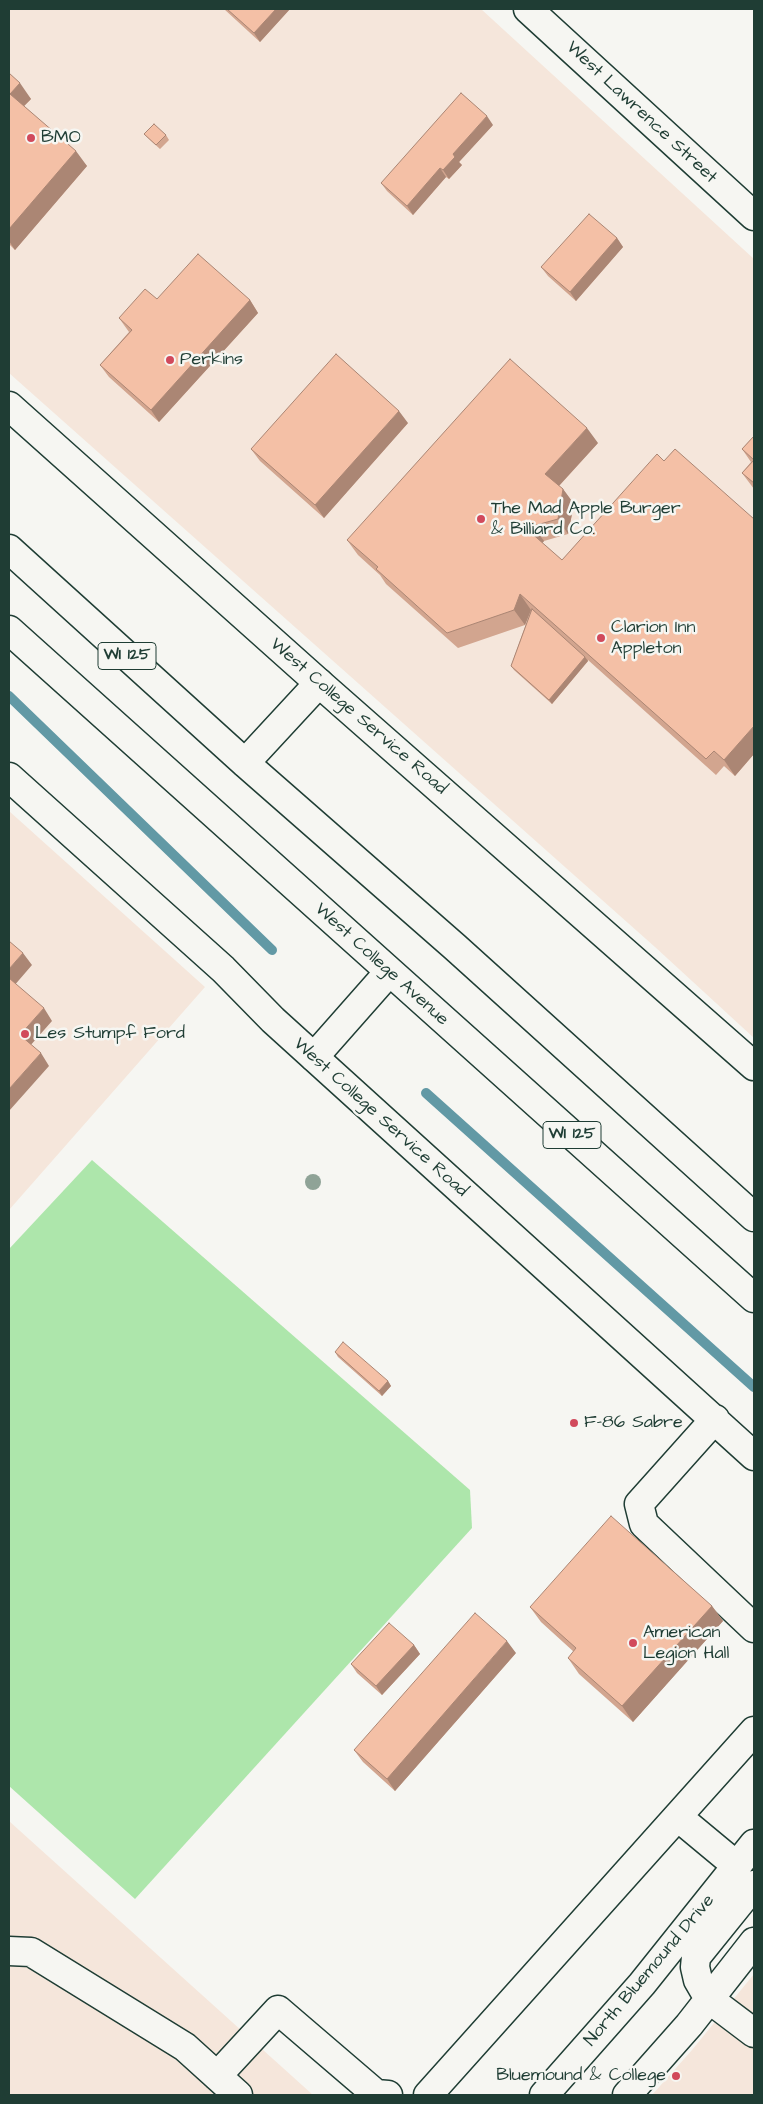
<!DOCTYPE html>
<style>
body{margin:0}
#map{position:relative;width:763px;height:2104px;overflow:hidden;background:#f6f6f2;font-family:"Architects Daughter",sans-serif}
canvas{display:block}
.frame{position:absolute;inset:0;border:10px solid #1f3d34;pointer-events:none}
</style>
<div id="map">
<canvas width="763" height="2104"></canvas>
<div class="frame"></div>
</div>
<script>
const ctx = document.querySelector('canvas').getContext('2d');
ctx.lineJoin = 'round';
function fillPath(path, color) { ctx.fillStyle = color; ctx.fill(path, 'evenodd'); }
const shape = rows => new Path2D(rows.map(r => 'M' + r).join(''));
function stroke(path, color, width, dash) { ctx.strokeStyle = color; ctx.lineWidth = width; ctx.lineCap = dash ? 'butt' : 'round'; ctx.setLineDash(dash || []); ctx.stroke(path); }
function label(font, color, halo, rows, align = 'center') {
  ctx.font = font + ' "Architects Daughter",sans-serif'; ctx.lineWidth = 5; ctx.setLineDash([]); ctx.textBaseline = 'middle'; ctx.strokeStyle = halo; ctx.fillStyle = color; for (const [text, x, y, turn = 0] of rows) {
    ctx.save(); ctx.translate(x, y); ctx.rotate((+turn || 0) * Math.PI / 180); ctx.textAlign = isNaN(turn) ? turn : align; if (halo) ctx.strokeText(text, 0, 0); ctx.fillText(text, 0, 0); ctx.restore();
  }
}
const built = shape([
 [9,9,481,9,754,259,754,1038,655,947,9,373],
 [9,811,205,987,9,1210],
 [9,1821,313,2095,9,2095],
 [754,1974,754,2095,652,2095,692,2050]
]);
const green = shape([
 [92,1160,470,1490,472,1528,135,1899,9,1786,9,1249]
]);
const stream = shape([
 [9,696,272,950],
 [426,1093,754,1387]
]);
const minor = shape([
 [528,9,754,216],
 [9,406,319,683,754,1066],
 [9,777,223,969,273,1020,754,1456],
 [715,1419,639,1504,644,1524,754,1628],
 [678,1817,737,1866],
 [9,1951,31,1952,185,2047,238,2095],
 [709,1999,754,2033],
 [217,2076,278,2010,376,2094,388,2095],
 [428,2095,754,1731]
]);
const major = shape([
 [9,549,245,763,455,947,754,1217],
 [9,630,754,1298],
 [245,763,319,683],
 [314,1057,389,972],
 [709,1999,698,1980,695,1967,696,1957,754,1885],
 [544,2095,642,1984,754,1844],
 [627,2095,689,2025,754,1942]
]);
const trees = [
 [313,1182]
];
const wall = shape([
 [224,9,290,9,260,42],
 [9,73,31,99,24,106,87,166,15,250,9,244],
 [493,125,459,162,462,165,449,179,446,177,413,215,387,191,381,183],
 [144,134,166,135,169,140,160,149,148,138],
 [617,238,623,247,576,301,548,276,541,267],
 [157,299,250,300,258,313,159,422,109,377,100,365,129,332,119,318],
 [408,423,324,518,260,461,251,449],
 [754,436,754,489,742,473,751,462,742,449],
 [598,443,559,486,563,489,574,504,568,534,544,541,542,543,562,560,664,461,754,519,754,754,735,776,724,766,716,775,588,660,588,661,552,704,514,670,511,666,531,610,525,625,458,648,386,584,380,575,358,555,347,540],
 [335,1352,388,1381,391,1386,382,1396,338,1357],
 [712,1606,723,1621,633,1722,579,1674,568,1658,574,1652,541,1622,530,1607],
 [414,1645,420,1654,382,1695,357,1673,351,1664],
 [516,1653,395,1791,363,1762,354,1750]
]);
const shadedWall = shape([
 [276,9,290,9,260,42,254,33],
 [20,83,31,99,21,109,10,94],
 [487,116,493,125,459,162,462,165,449,179,443,170,453,154],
 [76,151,87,166,15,250,9,241,9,229],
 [440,168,446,177,413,215,407,206],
 [617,238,623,247,576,301,570,292],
 [250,300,258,313,159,422,151,410],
 [399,411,408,423,324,518,315,505],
 [587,428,598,443,556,489,545,474],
 [563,489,574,504,568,534,558,519],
 [533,526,544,541,540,546,529,531],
 [520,594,531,610,525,625,514,610],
 [585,657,588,661,552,704,549,700],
 [754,726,754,754,735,776,724,760],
 [23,953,32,965,13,987,9,981,9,969],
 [44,1008,52,1021,29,1047,20,1035],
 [41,1053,49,1066,9,1111,9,1089],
 [388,1381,391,1386,382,1396,379,1391],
 [712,1606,723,1621,633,1722,622,1706],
 [507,1641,516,1653,395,1791,387,1779],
 [414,1645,420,1654,382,1695,376,1686]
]);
const building = shape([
 [227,9,276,9,254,33,227,9],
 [9,73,20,83,10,94,76,151,9,229,9,73],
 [461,93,487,116,453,154,455,157,443,170,440,168,407,206,381,183,461,93],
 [154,124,166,135,156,145,144,134,154,124],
 [589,214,617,238,570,292,541,267,589,214],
 [198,254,250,300,151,410,100,365,132,330,119,318,145,289,157,299,198,254],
 [336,354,399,411,315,505,251,449,336,354],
 [510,359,587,428,545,474,563,489,558,519,533,526,529,531,562,560,657,454,664,461,675,449,754,519,754,726,724,760,714,751,706,759,520,594,514,610,447,633,376,569,378,567,347,540,510,359],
 [754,436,754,483,742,473,754,460,742,449,754,436],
 [532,609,585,657,549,700,511,666,532,609],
 [9,941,23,953,9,969,9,941],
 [9,978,44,1008,20,1035,41,1053,9,1089,9,978],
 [343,1342,388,1381,379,1391,335,1352,343,1342],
 [611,1516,712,1606,622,1706,568,1658,576,1648,530,1607,611,1516],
 [475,1613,507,1641,387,1779,354,1750,475,1613],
 [389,1623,414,1645,376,1686,351,1664,389,1623]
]);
const markers = [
 [31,138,5,"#d1495b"],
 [170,360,5,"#d1495b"],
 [481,519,5,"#d1495b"],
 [601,638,5,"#d1495b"],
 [25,1034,5,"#d1495b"],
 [574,1423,5,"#d1495b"],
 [633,1643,5,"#d1495b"],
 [676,2076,5,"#d1495b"]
];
const shields = [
 [127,656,58],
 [572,1135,58]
];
const shieldNames = [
 ["WI 125",127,656],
 ["WI 125",572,1135]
];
const streetNames = [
 ["West Lawrence Street",641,113,43],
 ["West College Service Road",358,717,41],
 ["West College Avenue",381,965,42],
 ["West College Service Road",380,1118,42],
 ["North Bluemound Drive",650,1971,-50]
];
const poiNames = [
 ["BMO",41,138],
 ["Perkins",180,360],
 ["The Mad Apple Burger",491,509],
 ["& Billiard Co.",491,530],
 ["Clarion Inn",611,628],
 ["Appleton",611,649],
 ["Les Stumpf Ford",35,1034],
 ["F-86 Sabre",584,1423],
 ["American",643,1633],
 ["Legion Hall",643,1654],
 ["Bluemound & College",666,2076,"right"]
];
fillPath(built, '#f5e6db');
fillPath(green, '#ade6ab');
stroke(stream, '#6299a5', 10);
stroke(minor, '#1f3d34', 31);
stroke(major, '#1f3d34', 31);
stroke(minor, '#f6f6f2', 28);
stroke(major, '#f6f6f2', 28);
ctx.fillStyle = '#8fa397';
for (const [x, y] of trees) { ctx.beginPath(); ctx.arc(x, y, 8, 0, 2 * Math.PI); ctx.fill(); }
fillPath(wall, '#d2a58f');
fillPath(shadedWall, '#ab8674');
fillPath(building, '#f4c0a6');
stroke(building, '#ab8674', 1);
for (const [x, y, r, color] of markers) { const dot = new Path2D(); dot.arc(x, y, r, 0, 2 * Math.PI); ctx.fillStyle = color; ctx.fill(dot); stroke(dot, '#f6f6f2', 2); }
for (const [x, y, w] of shields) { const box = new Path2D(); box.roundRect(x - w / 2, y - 13.5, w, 27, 4); ctx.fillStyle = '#f6f6f2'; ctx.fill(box); stroke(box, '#1f3d34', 1); }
label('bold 16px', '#1f3d34', null, shieldNames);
label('18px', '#1f3d34', '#f6f6f2', streetNames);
label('18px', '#1f3d34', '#f6f6f2', poiNames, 'left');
</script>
